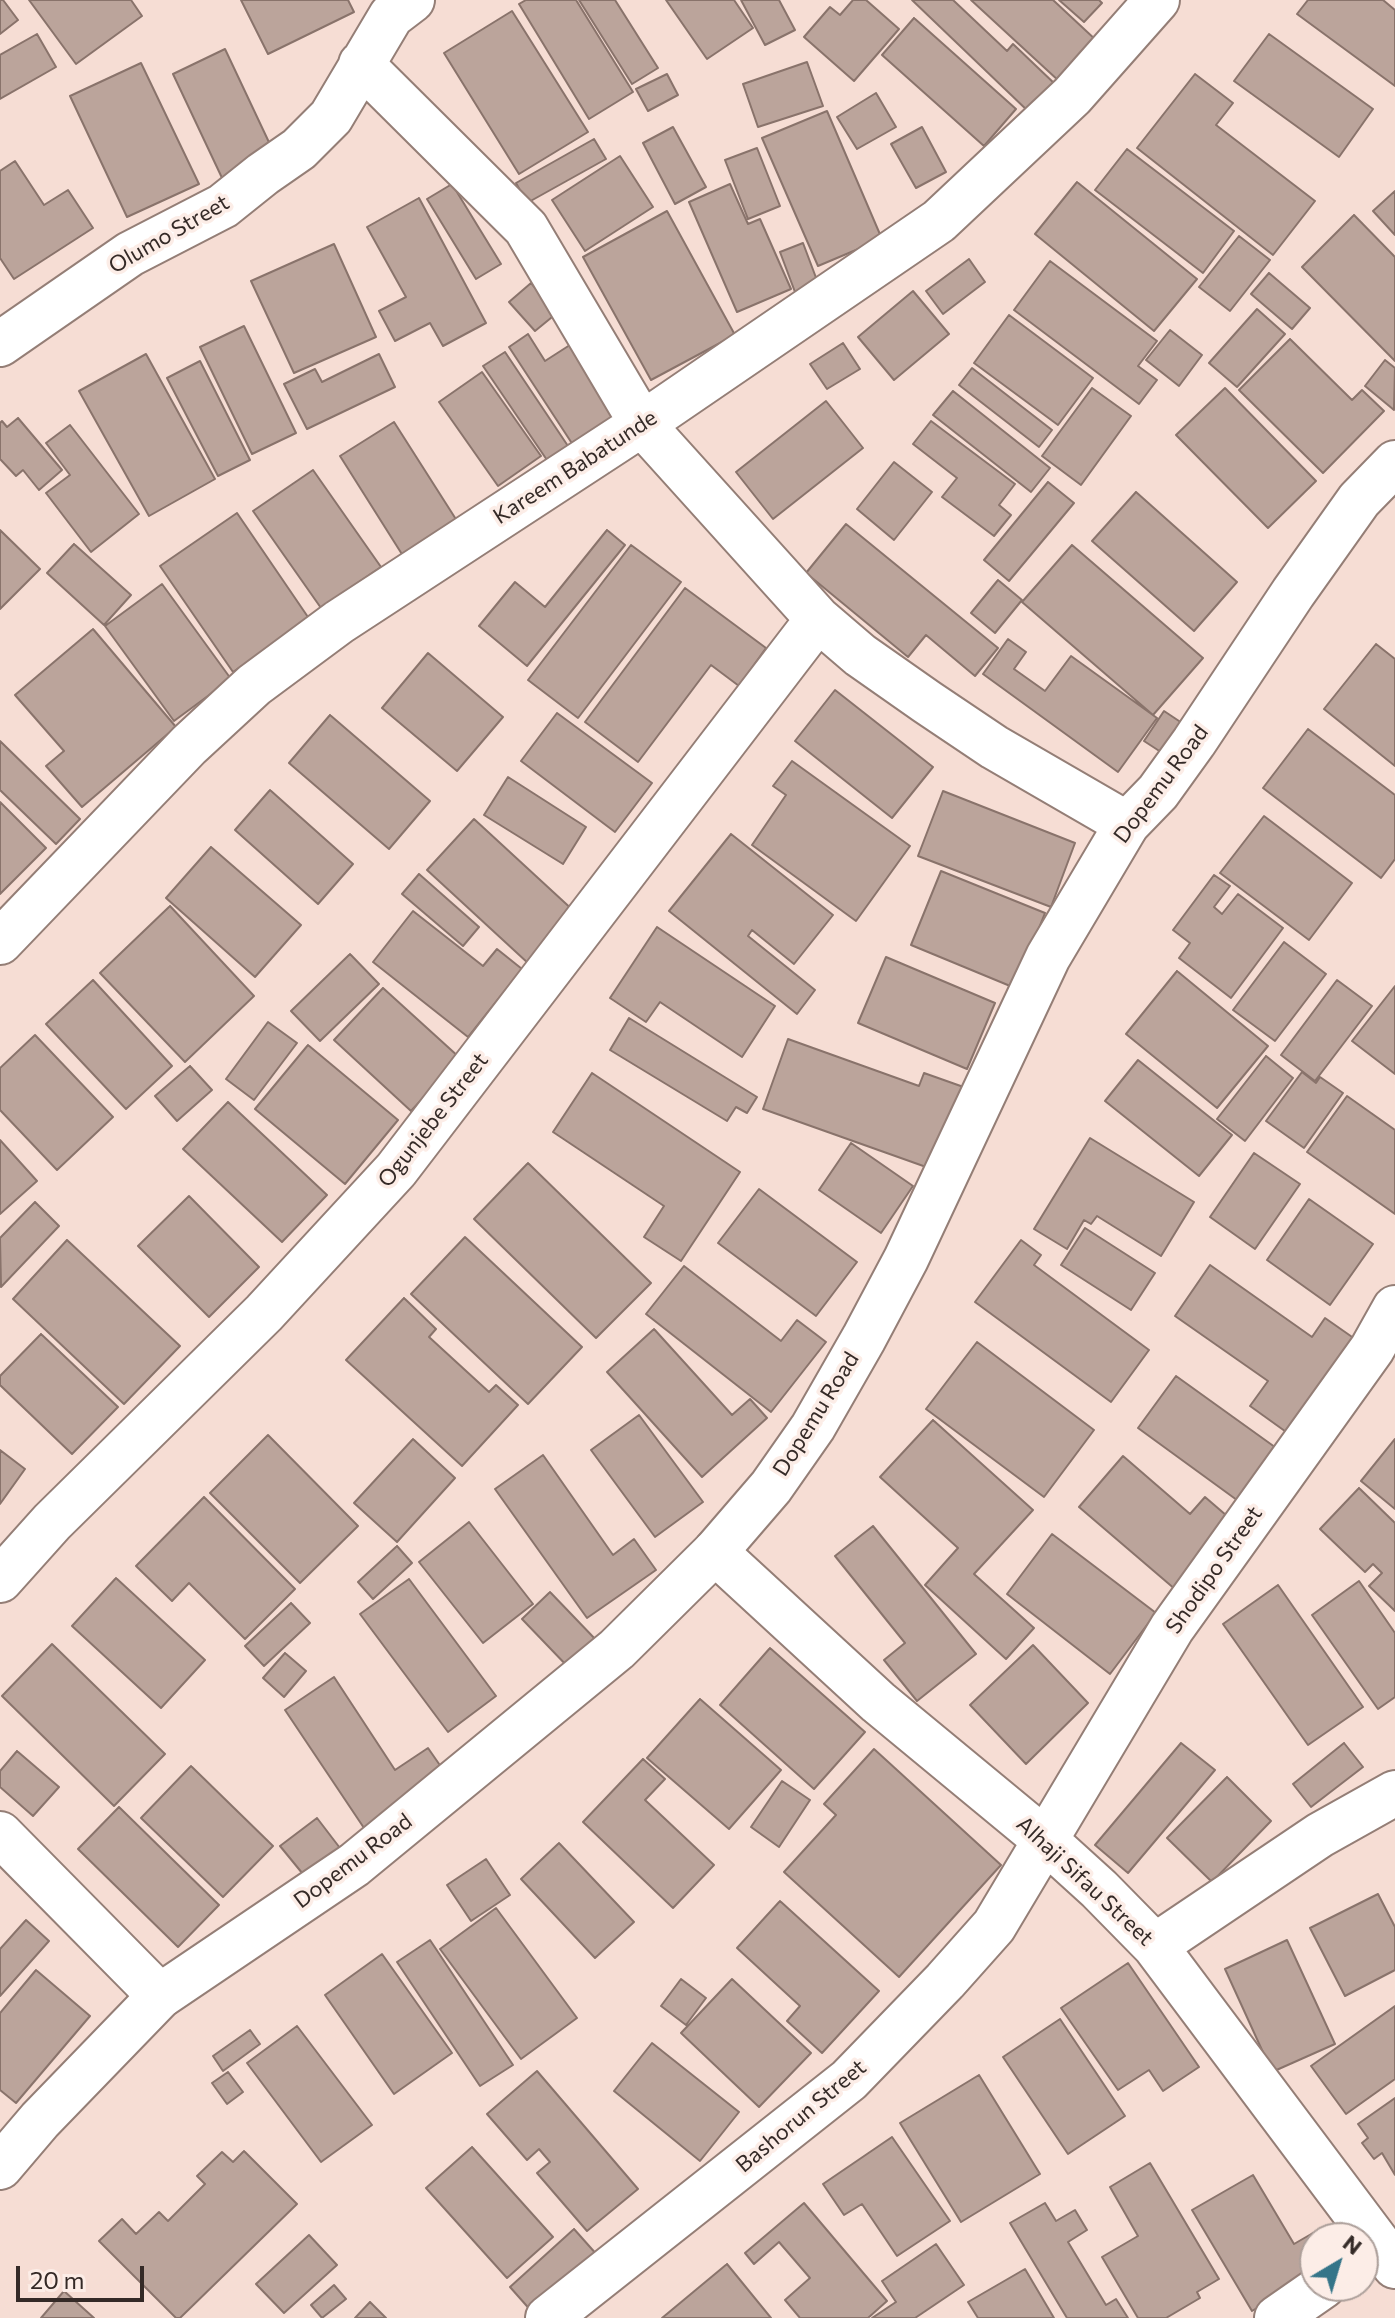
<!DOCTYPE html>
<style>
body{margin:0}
#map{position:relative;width:1395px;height:2318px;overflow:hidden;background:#f6ddd4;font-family:Commissioner,sans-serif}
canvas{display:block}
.north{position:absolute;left:1299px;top:2222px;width:80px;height:80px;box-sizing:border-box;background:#fcede7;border:2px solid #ac9f9a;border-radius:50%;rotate:38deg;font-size:22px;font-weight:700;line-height:32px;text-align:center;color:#342a27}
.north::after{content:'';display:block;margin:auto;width:28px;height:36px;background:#357589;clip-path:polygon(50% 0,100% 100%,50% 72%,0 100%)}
.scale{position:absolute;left:16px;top:2266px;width:128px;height:36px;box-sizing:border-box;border:4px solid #342a27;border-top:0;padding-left:10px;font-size:24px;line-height:28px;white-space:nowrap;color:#342a27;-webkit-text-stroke:6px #fcede7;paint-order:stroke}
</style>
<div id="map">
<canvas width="1395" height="2318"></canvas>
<div class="north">N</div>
<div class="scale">20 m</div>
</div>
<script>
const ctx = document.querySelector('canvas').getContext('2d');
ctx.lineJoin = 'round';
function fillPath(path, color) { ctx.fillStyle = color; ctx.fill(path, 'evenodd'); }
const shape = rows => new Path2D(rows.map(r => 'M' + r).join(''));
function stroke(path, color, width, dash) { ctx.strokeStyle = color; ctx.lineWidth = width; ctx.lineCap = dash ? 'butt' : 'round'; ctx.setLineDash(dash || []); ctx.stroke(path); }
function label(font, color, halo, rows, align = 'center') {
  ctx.font = font + ' Commissioner,sans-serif'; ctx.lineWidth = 7; ctx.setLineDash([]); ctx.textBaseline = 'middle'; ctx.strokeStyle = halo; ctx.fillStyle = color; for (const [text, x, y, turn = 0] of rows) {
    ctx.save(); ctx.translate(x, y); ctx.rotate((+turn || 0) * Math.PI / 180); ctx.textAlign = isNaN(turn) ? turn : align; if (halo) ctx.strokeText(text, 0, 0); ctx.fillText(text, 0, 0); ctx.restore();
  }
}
const building = shape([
 [0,0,3,0,18,20,0,34,0,0],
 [29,0,131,0,142,16,76,64,29,0],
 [241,0,348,0,354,12,268,54,241,0],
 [526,0,576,0,633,92,589,119,519,4,526,0],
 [579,0,615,0,658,68,632,84,579,0],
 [666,0,734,0,753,28,707,59,666,0],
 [741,0,779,0,795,30,765,45,741,0],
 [853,0,866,0,899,29,854,81,804,37,830,7,840,15,853,0],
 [912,0,953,0,1007,51,1013,44,1056,85,1030,113,912,0],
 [971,0,1053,0,1098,42,1060,82,971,0],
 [1059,0,1099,0,1102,3,1084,22,1059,0],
 [1308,0,1383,0,1395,10,1395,86,1297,14,1308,0],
 [512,11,588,132,519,174,444,53,512,11],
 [914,18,1016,109,984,146,882,55,914,18],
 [37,34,56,67,0,99,0,55,37,34],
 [1269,34,1373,109,1339,157,1234,81,1269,34],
 [225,49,275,155,223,180,173,74,225,49],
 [807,62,823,106,758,127,743,84,807,62],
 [141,63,199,184,127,217,70,96,141,63],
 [667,74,678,95,648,111,636,89,667,74],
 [1195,74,1233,103,1216,125,1315,201,1273,255,1137,148,1195,74],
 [876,93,896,127,857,149,837,117,876,93],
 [827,111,882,239,818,266,762,138,827,111],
 [673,127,706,187,675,204,643,143,673,127],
 [922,127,946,172,916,188,891,144,922,127],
 [594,139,606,159,527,203,516,183,594,139],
 [757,148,780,206,748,219,725,160,757,148],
 [1127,149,1234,231,1203,273,1095,190,1127,149],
 [620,156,653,207,585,251,552,200,620,156],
 [15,161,44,205,68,190,93,228,14,279,0,258,0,171,15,161],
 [1077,182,1197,279,1154,331,1035,234,1077,182],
 [452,184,501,264,476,279,427,199,452,184],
 [730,184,748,224,760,219,791,289,737,312,689,202,730,184],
 [1395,191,1395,235,1373,211,1395,191],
 [419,198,486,323,443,346,430,323,395,341,379,311,406,297,367,227,419,198],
 [667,211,735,335,651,380,583,257,667,211],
 [1354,215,1395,257,1395,361,1302,267,1354,215],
 [1239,236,1270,260,1230,311,1199,287,1239,236],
 [803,243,818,283,795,292,780,252,803,243],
 [334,244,376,337,294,373,251,281,334,244],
 [969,259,985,282,943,314,926,291,969,259],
 [1050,261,1157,341,1138,366,1157,380,1139,404,1014,310,1050,261],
 [1269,273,1310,308,1292,329,1251,294,1269,273],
 [531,283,557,313,535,331,509,302,531,283],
 [913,291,949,334,894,380,858,337,913,291],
 [1257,309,1285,334,1237,387,1209,363,1257,309],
 [1009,315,1093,378,1058,425,974,363,1009,315],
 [244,326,296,433,252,454,200,347,244,326],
 [1170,330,1202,355,1179,386,1146,360,1170,330],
 [528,334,545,361,573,343,622,417,575,448,509,347,528,334],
 [1290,339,1352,400,1362,390,1384,411,1323,473,1239,390,1290,339],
 [843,343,860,369,827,389,810,364,843,343],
 [505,352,570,449,549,463,483,366,505,352],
 [146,354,215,479,149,516,79,391,146,354],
 [379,354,395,387,307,429,284,384,315,369,322,382,379,354],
 [1385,360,1395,368,1394,410,1365,386,1385,360],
 [200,361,250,460,218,476,167,378,200,361],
 [972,368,1052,430,1039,447,959,385,972,368],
 [482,372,541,456,498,486,439,402,482,372],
 [1092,388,1131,416,1081,485,1042,456,1092,388],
 [1225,388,1316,481,1268,528,1176,435,1225,388],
 [953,391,1050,468,1031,492,933,415,953,391],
 [826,401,863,448,773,519,736,472,826,401],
 [18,418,62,470,39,490,23,470,16,476,0,459,0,423,2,421,7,427,18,418],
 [931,421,1015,484,999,505,1011,515,994,536,942,497,957,478,913,444,931,421],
 [394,422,459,524,405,559,340,456,394,422],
 [70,425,139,514,91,552,46,493,70,475,46,443,70,425],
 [894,462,932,492,894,540,857,509,894,462],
 [313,470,381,567,321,608,253,511,313,470],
 [1048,482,1074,503,1009,581,984,560,1048,482],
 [1136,492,1237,582,1194,631,1092,541,1136,492],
 [237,513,310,620,233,672,160,566,237,513],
 [846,524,998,648,975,676,926,635,908,657,806,573,846,524],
 [0,530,40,569,0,609,0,530],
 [607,530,625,545,527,666,479,626,515,582,545,607,607,530],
 [74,544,131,595,104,625,47,573,74,544],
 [631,545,681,582,578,718,528,680,631,545],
 [1072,545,1203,658,1153,715,1022,602,1072,545],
 [998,580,1022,600,995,633,971,613,998,580],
 [162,584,231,679,174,721,105,626,162,584],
 [685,588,766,648,739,686,711,665,638,762,585,722,685,588],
 [93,629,176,727,82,807,46,766,64,751,15,695,93,629],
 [1008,639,1026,652,1014,669,1045,691,1071,656,1157,718,1118,772,983,674,1008,639],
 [1376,644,1395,659,1395,766,1324,709,1376,644],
 [428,653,503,717,457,771,382,708,428,653],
 [835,690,933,767,892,818,795,741,835,690],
 [1164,711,1188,727,1167,756,1144,741,1164,711],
 [557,713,652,783,615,832,521,761,557,713],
 [330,715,430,801,389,849,289,763,330,715],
 [1308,729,1395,795,1395,859,1381,878,1263,788,1308,729],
 [0,741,80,819,56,844,0,790,0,741],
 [792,761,910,846,856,921,752,845,786,795,773,786,792,761],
 [508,777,586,827,563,864,484,815,508,777],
 [270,790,353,864,318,904,235,830,270,790],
 [943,791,1075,843,1051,907,918,856,943,791],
 [0,802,46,848,0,894,0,802],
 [1264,816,1352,883,1309,940,1220,873,1264,816],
 [474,819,576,913,529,964,427,870,474,819],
 [731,834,833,915,794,964,752,930,748,936,815,990,797,1014,669,911,731,834],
 [211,847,301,925,255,977,166,898,211,847],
 [941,871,1045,913,1015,988,911,945,941,871],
 [419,874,479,927,463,946,402,894,419,874],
 [1214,875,1230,886,1214,907,1222,914,1238,894,1283,928,1231,998,1179,958,1190,943,1173,930,1214,875],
 [170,906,254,996,185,1062,100,973,170,906],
 [413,911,483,966,497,949,522,969,468,1037,373,962,413,911],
 [657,927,775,1006,742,1057,660,1002,646,1022,610,998,657,927],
 [1284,942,1326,974,1275,1041,1233,1010,1284,942],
 [350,954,379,984,320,1041,291,1011,350,954],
 [886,957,995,1003,967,1069,858,1023,886,957],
 [1177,971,1268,1046,1217,1108,1126,1034,1177,971],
 [93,980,172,1066,126,1109,46,1024,93,980],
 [1337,980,1372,1006,1315,1081,1281,1055,1337,980],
 [1395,986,1395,1074,1352,1041,1395,986],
 [383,988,460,1058,411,1111,334,1040,383,988],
 [629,1018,757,1097,747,1113,736,1107,727,1121,610,1050,629,1018],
 [268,1022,297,1043,254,1100,226,1079,268,1022],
 [35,1035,113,1117,57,1170,0,1110,0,1068,35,1035],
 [788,1039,919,1086,924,1073,972,1090,943,1173,763,1109,788,1039],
 [308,1045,398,1120,345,1184,255,1109,308,1045],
 [1266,1056,1293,1078,1245,1141,1217,1119,1266,1056],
 [1138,1060,1232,1135,1199,1176,1105,1101,1138,1060],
 [190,1066,212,1090,177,1121,155,1096,190,1066],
 [1302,1072,1316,1083,1320,1077,1343,1093,1304,1148,1266,1121,1302,1072],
 [592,1073,740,1172,681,1261,644,1237,664,1206,553,1132,592,1073],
 [1347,1096,1395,1130,1395,1214,1307,1152,1347,1096],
 [228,1102,327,1195,282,1242,183,1149,228,1102],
 [1090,1138,1194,1202,1161,1256,1097,1216,1091,1224,1084,1220,1067,1249,1034,1229,1090,1138],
 [0,1140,37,1181,0,1214,0,1140],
 [851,1143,913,1186,881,1233,819,1190,851,1143],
 [1254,1153,1300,1184,1255,1249,1210,1217,1254,1153],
 [528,1163,651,1283,596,1338,474,1219,528,1163],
 [759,1189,857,1262,816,1316,718,1243,759,1189],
 [189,1196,259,1267,209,1317,138,1246,189,1196],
 [1309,1199,1373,1244,1330,1305,1267,1260,1309,1199],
 [35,1202,59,1226,1,1287,0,1238,35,1202],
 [1085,1228,1155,1273,1131,1310,1061,1265,1085,1228],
 [465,1237,582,1347,528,1404,411,1294,465,1237],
 [67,1240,180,1346,124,1404,13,1299,67,1240],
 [1021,1240,1041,1255,1034,1265,1149,1350,1111,1402,975,1302,1021,1240],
 [1210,1265,1312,1337,1325,1318,1355,1339,1289,1434,1250,1406,1268,1381,1175,1316,1210,1265],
 [684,1266,781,1341,797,1320,826,1342,771,1412,646,1314,684,1266],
 [404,1298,436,1329,429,1337,489,1392,496,1385,518,1405,462,1466,346,1360,404,1298],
 [654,1329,732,1415,750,1399,767,1418,702,1477,607,1372,654,1329],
 [41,1334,118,1407,72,1454,0,1385,0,1376,41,1334],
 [977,1342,1094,1430,1044,1497,926,1409,977,1342],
 [1176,1376,1279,1450,1241,1503,1138,1428,1176,1376],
 [639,1415,703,1502,655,1537,591,1450,639,1415],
 [933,1420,1033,1510,974,1574,1034,1628,1006,1659,925,1585,958,1548,880,1477,933,1420],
 [268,1435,358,1526,300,1583,210,1493,268,1435],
 [413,1439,455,1478,397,1542,354,1503,413,1439],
 [1395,1439,1395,1509,1361,1481,1395,1439],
 [0,1450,25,1469,0,1504,0,1450],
 [543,1455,613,1555,634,1539,656,1570,587,1618,495,1489,543,1455],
 [1123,1456,1190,1514,1205,1497,1234,1522,1176,1590,1079,1507,1123,1456],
 [1359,1488,1395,1523,1395,1611,1369,1586,1382,1573,1373,1564,1365,1572,1320,1529,1359,1488],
 [204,1497,295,1589,245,1639,189,1583,172,1601,136,1566,204,1497],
 [469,1522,533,1604,483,1643,419,1562,469,1522],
 [873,1526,976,1654,917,1701,884,1660,905,1643,835,1556,873,1526],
 [1052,1534,1156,1613,1110,1674,1007,1594,1052,1534],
 [397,1546,412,1563,373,1599,358,1582,397,1546],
 [116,1578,205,1660,161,1708,72,1626,116,1578],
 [409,1579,496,1696,448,1732,360,1614,409,1579],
 [1359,1581,1395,1633,1395,1697,1378,1709,1312,1615,1359,1581],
 [1278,1585,1363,1707,1308,1745,1223,1624,1278,1585],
 [550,1592,598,1642,570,1669,522,1619,550,1592],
 [291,1603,310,1623,264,1666,245,1646,291,1603],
 [52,1644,165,1754,114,1806,2,1696,52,1644],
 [1033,1645,1088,1703,1026,1764,970,1705,1033,1645],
 [770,1648,865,1732,814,1789,720,1705,770,1648],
 [285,1653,306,1671,284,1697,263,1678,285,1653],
 [334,1677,395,1770,428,1748,446,1774,364,1828,285,1710,334,1677],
 [700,1699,781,1770,729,1829,647,1758,700,1699],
 [1181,1743,1215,1770,1128,1873,1095,1845,1181,1743],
 [1344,1743,1363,1767,1311,1807,1293,1784,1344,1743],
 [874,1749,1001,1865,899,1977,784,1872,836,1815,824,1804,874,1749],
 [17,1751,59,1787,33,1816,0,1787,0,1771,17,1751],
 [643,1759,665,1779,645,1800,714,1865,673,1908,583,1822,643,1759],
 [191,1766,273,1846,223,1897,141,1818,191,1766],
 [1227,1777,1271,1821,1212,1882,1167,1838,1227,1777],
 [782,1781,810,1800,779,1847,751,1827,782,1781],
 [119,1807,219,1905,178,1947,78,1849,119,1807],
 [317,1818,343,1852,307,1879,280,1846,317,1818],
 [559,1843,634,1922,595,1958,521,1879,559,1843],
 [486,1859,510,1895,471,1921,447,1885,486,1859],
 [1378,1894,1395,1927,1395,1970,1345,1996,1310,1928,1378,1894],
 [780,1901,879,1991,822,2053,787,2021,800,2006,737,1948,780,1901],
 [496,1908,577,2018,521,2059,440,1949,496,1908],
 [26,1920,49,1941,0,1996,0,1949,26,1920],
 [430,1940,513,2065,480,2086,397,1962,430,1940],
 [1287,1940,1335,2044,1272,2072,1225,1969,1287,1940],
 [382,1954,452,2053,394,2094,325,1995,382,1954],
 [1128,1963,1199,2067,1163,2091,1149,2070,1118,2090,1061,2008,1128,1963],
 [36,1970,90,2016,16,2103,0,2090,0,2013,36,1970],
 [681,1979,706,1998,686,2025,661,2006,681,1979],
 [732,1979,811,2053,759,2107,681,2033,732,1979],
 [1395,2006,1395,2079,1346,2114,1311,2066,1395,2006],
 [1060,2019,1125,2116,1068,2154,1003,2057,1060,2019],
 [297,2026,372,2125,321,2162,247,2063,297,2026],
 [250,2030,260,2044,223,2071,213,2056,250,2030],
 [652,2043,739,2112,700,2161,614,2091,652,2043],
 [537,2071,638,2189,587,2231,537,2173,550,2162,539,2149,527,2160,487,2114,537,2071],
 [228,2072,243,2092,227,2104,212,2083,228,2072],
 [979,2075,1040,2174,961,2222,900,2123,979,2075],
 [1395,2098,1395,2175,1382,2153,1374,2159,1362,2143,1368,2138,1358,2124,1395,2098],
 [892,2137,950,2221,897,2256,862,2204,844,2215,823,2184,892,2137],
 [472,2147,553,2237,507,2278,426,2188,472,2147],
 [244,2151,297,2204,180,2318,176,2318,99,2241,122,2219,136,2234,159,2212,168,2221,205,2184,197,2176,222,2152,233,2162,244,2151],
 [1150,2163,1219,2279,1197,2292,1200,2298,1166,2318,1138,2318,1102,2257,1138,2236,1110,2187,1150,2163],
 [1253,2175,1294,2244,1313,2233,1316,2238,1315,2274,1252,2311,1192,2210,1253,2175],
 [804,2203,887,2301,868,2318,800,2318,785,2300,810,2278,779,2242,754,2264,745,2253,804,2203],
 [1045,2203,1056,2221,1075,2210,1087,2230,1068,2242,1106,2305,1116,2299,1128,2318,1067,2318,1010,2223,1045,2203],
 [574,2229,598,2256,533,2313,510,2287,574,2229],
 [309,2235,337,2265,284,2313,256,2284,309,2235],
 [936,2244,964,2285,915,2318,872,2318,896,2302,882,2281,936,2244],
 [727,2264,771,2318,662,2318,727,2264],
 [1025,2269,1054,2318,978,2318,968,2302,1025,2269],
 [334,2285,346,2299,322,2318,311,2305,334,2285],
 [64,2291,94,2318,41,2318,64,2291],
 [370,2302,386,2318,355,2318,370,2302]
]);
const minor = shape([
 [361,64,526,228,642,424,818,619,860,655,927,702,994,747,1127,824],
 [0,344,130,254,223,206,263,174,299,149,331,117,391,16,412,0],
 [0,942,189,745,254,685,339,622,642,424,939,221,1072,96,1157,0],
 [715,1552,878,1702,1045,1840,1099,1889,1155,1946,1395,2266],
 [0,1580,52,1522,264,1313,396,1170,818,619],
 [0,1834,160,1996],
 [1155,1946,1320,1835,1395,1793],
 [548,2318,849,2080,945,1981,994,1926,1172,1628,1372,1349,1395,1308],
 [1277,2318,1323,2286]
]);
const major = shape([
 [0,2167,40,2120,160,1996,354,1865,617,1649,715,1552,771,1487,813,1427,864,1338,906,1259,1048,957,1127,824,1158,792,1194,742,1293,593,1359,500,1395,463]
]);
const streetNames = [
 ["Olumo Street",169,234,-30],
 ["Kareem Babatunde",575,467,-33],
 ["Dopemu Road",1161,784,-53],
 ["Ogunjebe Street",433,1120,-52],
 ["Dopemu Road",816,1414,-58],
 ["Shodipo Street",1214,1570,-55],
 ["Dopemu Road",353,1861,-37],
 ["Alhaji Sifau Street",1085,1881,43],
 ["Bashorun Street",801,2116,-40]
];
fillPath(building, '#bba49b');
stroke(building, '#89736b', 2);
stroke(minor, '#947e76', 48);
stroke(major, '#947e76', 48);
stroke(minor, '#fff', 44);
stroke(major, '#fff', 44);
label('22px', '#342a27', '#fcede7', streetNames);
</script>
